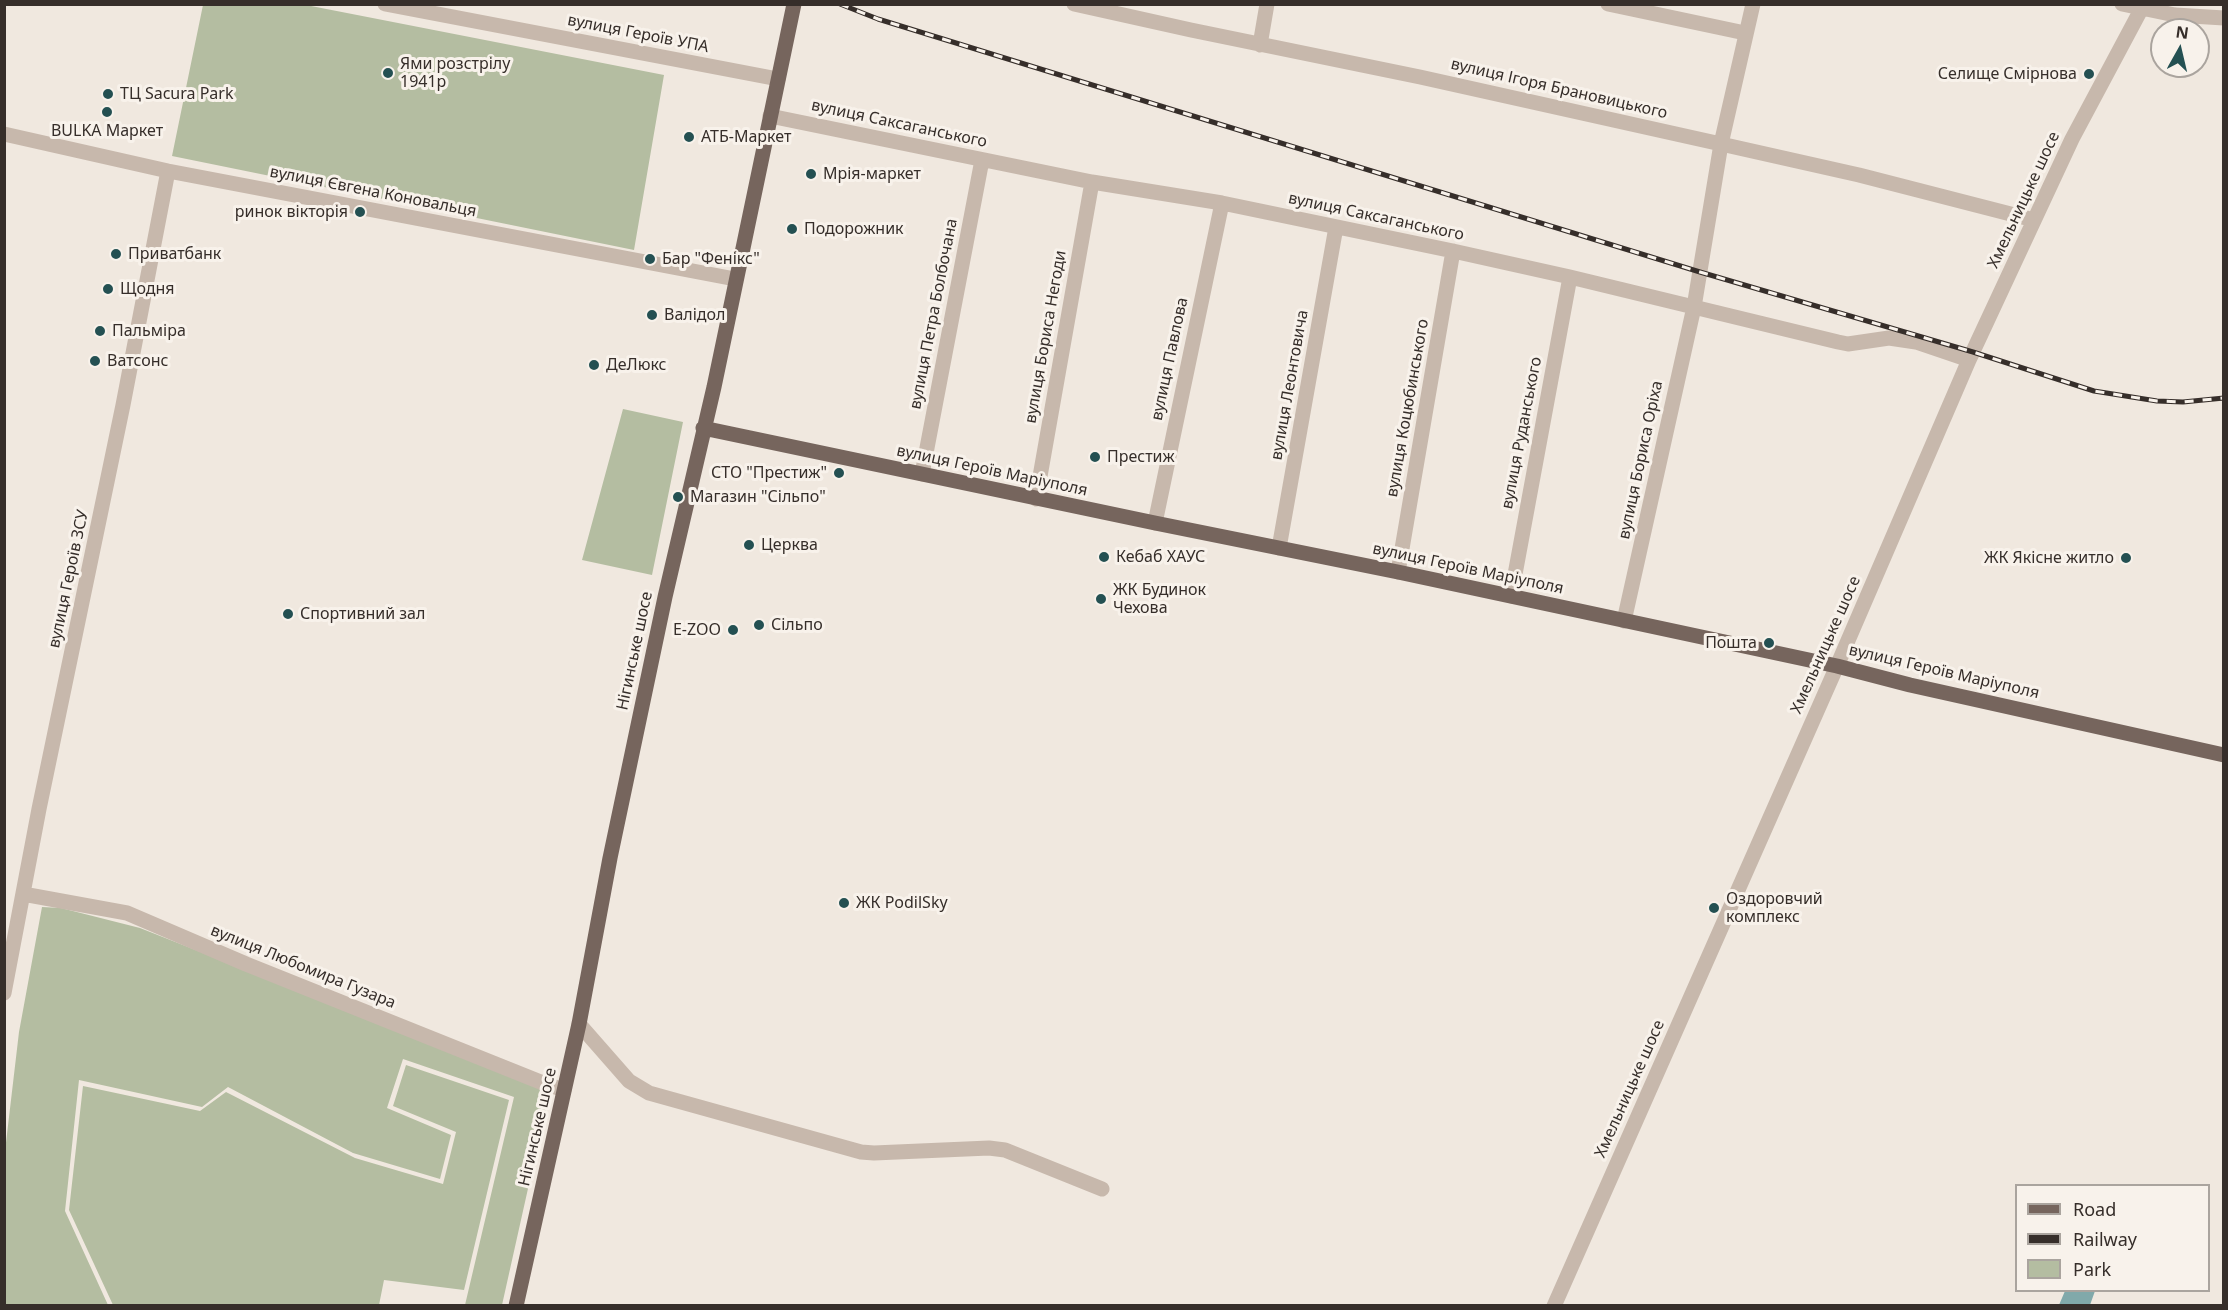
<!DOCTYPE html>
<meta charset="utf-8">
<style>
body{margin:0}
#map{position:relative;width:2228px;height:1310px;overflow:hidden;background:#f0e8df;font-family:"Noto Sans",sans-serif}
canvas{display:block}
.frame{position:absolute;inset:0;border:6px solid #362e2a;pointer-events:none}
.legend{position:absolute;left:2015px;top:1184px;width:195px;height:108px;box-sizing:border-box;background:#f8f2eb;border:2px solid #aaa49e;margin:0;padding:8px 10px;list-style:none;font-size:18px;color:#362e2a}
.legend li{display:flex;align-items:center;gap:12px;height:30px}
.legend b{width:30px;border:2px solid #aaa49e}
.north{position:absolute;left:2150px;top:18px;width:60px;height:60px;box-sizing:border-box;background:#f8f2eb;border:2px solid #aaa49e;border-radius:50%;rotate:8deg;font-size:16px;font-weight:700;line-height:24px;text-align:center;color:#362e2a}
.north::after{content:'';display:block;margin:auto;width:21px;height:27px;background:#245052;clip-path:polygon(50% 0,100% 100%,50% 72%,0 100%)}
</style>
<div id="map">
<canvas width="2228" height="1310"></canvas>
<div class="frame"></div>
<ul class="legend">
<li><b style="height:8px;background:#76655d"></b>Road</li>
<li><b style="height:8px;background:#362e2a"></b>Railway</li>
<li><b style="height:16px;background:#b4bda1"></b>Park</li>
</ul>
<div class="north">N</div>
</div>
<script>
const ctx = document.querySelector('canvas').getContext('2d');
ctx.lineJoin = 'round';
function fillPath(path, color) { ctx.fillStyle = color; ctx.fill(path, 'evenodd'); }
const shape = rows => new Path2D(rows.map(r => 'M' + r).join(''));
function stroke(path, color, width, dash) { ctx.strokeStyle = color; ctx.lineWidth = width; ctx.lineCap = dash ? 'butt' : 'round'; ctx.setLineDash(dash || []); ctx.stroke(path); }
function label(font, color, halo, rows, align = 'center') {
  ctx.font = font + ' "Noto Sans",sans-serif'; ctx.lineWidth = 6; ctx.setLineDash([]); ctx.textBaseline = 'middle'; ctx.strokeStyle = halo; ctx.fillStyle = color; for (const [text, x, y, turn = 0] of rows) {
    ctx.save(); ctx.translate(x, y); ctx.rotate((+turn || 0) * Math.PI / 180); ctx.textAlign = isNaN(turn) ? turn : align; if (halo) ctx.strokeText(text, 0, 0); ctx.fillText(text, 0, 0); ctx.restore();
  }
}
const green = shape([
 [203,5,306,5,664,75,634,250,172,156],
 [623,409,683,422,652,575,582,560],
 [42,907,61,908,140,928,550,1090,502,1305,465,1305,514,1097,403,1059,387,1108,451,1135,440,1179,353,1153,228,1087,202,1107,79,1080,65,1211,108,1305,5,1306,5,1151,19,1032],
 [406,1065,509,1100,464,1290,384,1280,379,1305,113,1305,69,1210,83,1086,200,1111,226,1092,355,1158,443,1184,456,1132,393,1106]
]);
const water = shape([
 [2065,1291,2065,1290,2095,1291,2090,1305,2059,1305]
]);
const minor = shape([
 [385,4,778,79],
 [1074,4,1191,30,1420,77,1721,144,1859,175,2034,220],
 [1608,4,1745,33],
 [2122,4,2175,15,2224,18],
 [1260,45,1267,4],
 [770,116,1092,182,1222,203,1453,251,1570,277,1838,342,1848,344,1889,338,1916,342,1969,360],
 [4,134,168,171,735,279],
 [922,474,982,160],
 [1036,499,1092,182],
 [1155,523,1222,203],
 [1279,548,1336,227],
 [1398,572,1453,251],
 [1511,596,1570,277],
 [1624,621,1694,307,1721,144,1753,4],
 [23,894,127,913,246,964,543,1083,564,1090],
 [4,993,39,809,123,405,168,171],
 [579,1024,629,1081,649,1093,861,1152,874,1153,989,1148,1005,1150,1102,1189],
 [1554,1306,1837,666,1969,360,2072,139,2144,4]
]);
const major = shape([
 [703,428,1155,523,1398,572,1837,666,1910,685,2224,755],
 [516,1306,579,1024,610,858,665,597,714,387,794,4]
]);
const rail = shape([
 [840,4,878,19,1700,272,1973,352,2094,391,2157,401,2183,402,2224,398]
]);
const markers = [
 [388,73,6,"#245052"],
 [2089,74,6,"#245052"],
 [108,94,6,"#245052"],
 [107,112,6,"#245052"],
 [689,137,6,"#245052"],
 [811,174,6,"#245052"],
 [360,212,6,"#245052"],
 [792,229,6,"#245052"],
 [116,254,6,"#245052"],
 [650,259,6,"#245052"],
 [108,289,6,"#245052"],
 [652,315,6,"#245052"],
 [100,331,6,"#245052"],
 [95,361,6,"#245052"],
 [594,365,6,"#245052"],
 [1095,457,6,"#245052"],
 [839,473,6,"#245052"],
 [678,497,6,"#245052"],
 [749,545,6,"#245052"],
 [1104,557,6,"#245052"],
 [2126,558,6,"#245052"],
 [1101,599,6,"#245052"],
 [288,614,6,"#245052"],
 [759,625,6,"#245052"],
 [733,630,6,"#245052"],
 [1769,643,6,"#245052"],
 [844,903,6,"#245052"],
 [1714,908,6,"#245052"]
];
const streetNames = [
 ["вулиця Героїв УПА",638,34,11],
 ["вулиця Ігоря Брановицького",1559,89,13],
 ["вулиця Саксаганського",899,124,12],
 ["вулиця Євгена Коновальця",373,192,11],
 ["Хмельницьке шосе",2024,200,-65],
 ["вулиця Саксаганського",1376,217,12],
 ["вулиця Петра Болбочана",934,314,-79],
 ["вулиця Бориса Негоди",1046,337,-80],
 ["вулиця Павлова",1170,359,-78],
 ["вулиця Леонтовича",1290,385,-80],
 ["вулиця Коцюбинського",1408,408,-80],
 ["вулиця Руданського",1522,433,-79],
 ["вулиця Бориса Оріха",1641,460,-78],
 ["вулиця Героїв Маріуполя",992,471,12],
 ["вулиця Героїв Маріуполя",1468,569,12],
 ["вулиця Героїв ЗСУ",69,579,-78],
 ["Хмельницьке шосе",1826,645,-66],
 ["Нігинське шосе",635,651,-78],
 ["вулиця Героїв Маріуполя",1944,672,13],
 ["вулиця Любомира Гузара",303,967,22],
 ["Хмельницьке шосе",1630,1089,-66],
 ["Нігинське шосе",538,1127,-77]
];
const poiNames = [
 ["Ями розстрілу",400,64],
 ["1941р",400,82],
 ["Селище Смірнова",2077,74,"right"],
 ["ТЦ Sacura Park",120,94],
 ["BULKA Маркет",107,131,"center"],
 ["АТБ-Маркет",701,137],
 ["Мрія-маркет",823,174],
 ["ринок вікторія",348,212,"right"],
 ["Подорожник",804,229],
 ["Приватбанк",128,254],
 ["Бар \"Фенікс\"",662,259],
 ["Щодня",120,289],
 ["Валідол",664,315],
 ["Пальміра",112,331],
 ["Ватсонс",107,361],
 ["ДеЛюкс",606,365],
 ["Престиж",1107,457],
 ["СТО \"Престиж\"",827,473,"right"],
 ["Магазин \"Сільпо\"",690,497],
 ["Церква",761,545],
 ["Кебаб ХАУС",1116,557],
 ["ЖК Якісне житло",2114,558,"right"],
 ["ЖК Будинок",1113,590],
 ["Чехова",1113,608],
 ["Спортивний зал",300,614],
 ["Сільпо",771,625],
 ["E-ZOO",721,630,"right"],
 ["Пошта",1757,643,"right"],
 ["Оздоровчий",1726,899],
 ["комплекс",1726,917],
 ["ЖК PodilSky",856,903]
];
fillPath(green, '#b4bda1');
fillPath(water, '#81a9aa');
stroke(minor, '#c7b8ac', 15);
stroke(major, '#76655d', 15);
stroke(rail, '#362e2a', 5);
stroke(rail, '#f8f2eb', 3, [9]);
for (const [x, y, r, color] of markers) { const dot = new Path2D(); dot.arc(x, y, r, 0, 2 * Math.PI); ctx.fillStyle = color; ctx.fill(dot); stroke(dot, '#f8f2eb', 2); }
label('16px', '#362e2a', '#f8f2eb', streetNames);
label('16px', '#362e2a', '#f8f2eb', poiNames, 'left');
</script>
